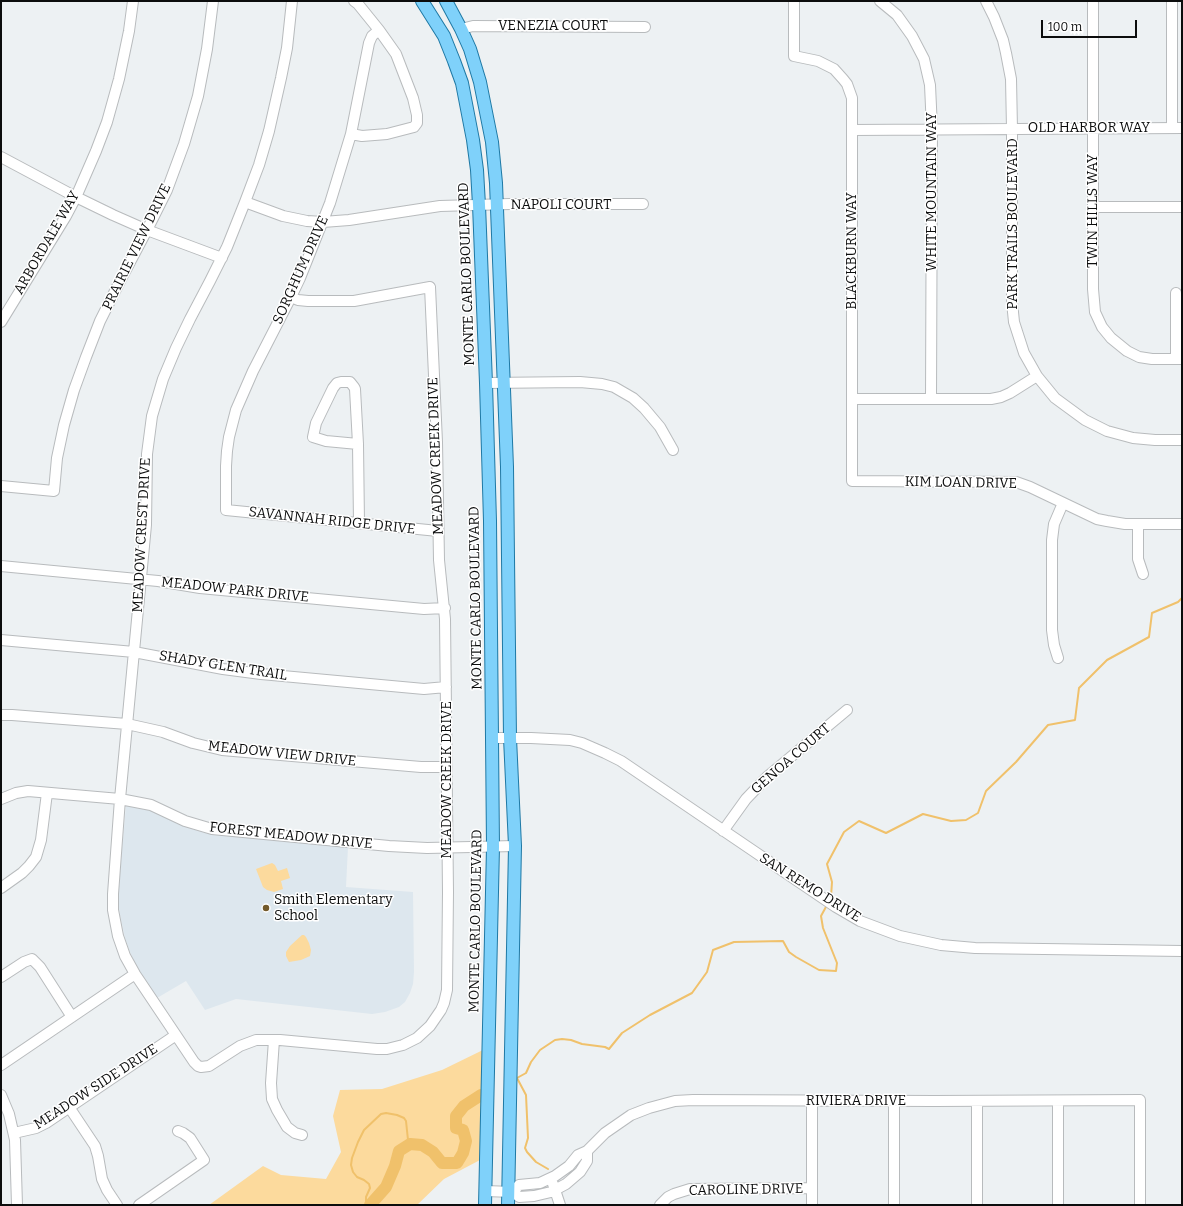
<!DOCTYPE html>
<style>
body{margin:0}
#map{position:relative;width:1183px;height:1206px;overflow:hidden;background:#edf1f3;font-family:Bitter,serif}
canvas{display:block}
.frame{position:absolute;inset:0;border:2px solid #0c0d0d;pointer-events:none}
.scale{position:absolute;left:1041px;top:20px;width:96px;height:18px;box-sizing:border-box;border:2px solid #0c0d0d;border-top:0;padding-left:5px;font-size:12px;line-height:14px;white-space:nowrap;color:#0c0d0d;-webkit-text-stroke:3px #fff;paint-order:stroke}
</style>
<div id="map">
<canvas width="1183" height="1206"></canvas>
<div class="frame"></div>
<div class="scale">100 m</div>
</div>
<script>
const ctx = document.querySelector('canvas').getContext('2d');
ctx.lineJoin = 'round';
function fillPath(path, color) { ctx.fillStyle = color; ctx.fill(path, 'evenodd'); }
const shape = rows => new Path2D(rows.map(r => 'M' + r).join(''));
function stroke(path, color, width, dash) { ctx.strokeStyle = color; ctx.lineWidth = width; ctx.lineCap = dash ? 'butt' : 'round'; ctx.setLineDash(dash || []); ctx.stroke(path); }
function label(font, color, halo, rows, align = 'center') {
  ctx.font = font + ' Bitter,serif'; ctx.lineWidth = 3; ctx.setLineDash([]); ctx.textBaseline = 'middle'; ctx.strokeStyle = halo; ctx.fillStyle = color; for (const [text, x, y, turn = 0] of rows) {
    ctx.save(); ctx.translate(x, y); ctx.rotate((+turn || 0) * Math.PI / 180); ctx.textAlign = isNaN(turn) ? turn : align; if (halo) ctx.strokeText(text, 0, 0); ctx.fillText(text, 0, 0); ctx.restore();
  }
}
const built = shape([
 [126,806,148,810,158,813,182,825,198,831,214,835,348,847,346,887,413,892,414,972,413,984,410,993,405,1002,399,1007,385,1012,372,1014,236,999,205,1010,186,981,157,998,139,971,129,950,125,938,120,915,118,901,120,872]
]);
const green = shape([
 [272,863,275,865,278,871,287,868,290,878,281,881,283,889,274,892,267,890,263,887,256,869],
 [302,935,304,935,306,937,309,943,311,950,310,956,301,960,289,962,286,956,286,952,290,946],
 [485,1049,480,1160,444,1179,417,1205,209,1205,263,1166,281,1175,326,1179,341,1152,333,1116,340,1090,382,1089,442,1070]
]);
const stream = shape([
 [830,899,831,897,832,882,827,864,844,832,859,821,886,833,923,814,951,821,966,820,978,813,986,791,1016,762,1048,725,1075,720,1079,688,1107,660,1149,637,1152,613,1178,602,1182,598],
 [548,1169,536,1162,527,1152,525,1148,528,1138,526,1095,517,1078,526,1073,531,1062,540,1050,555,1040,562,1039,571,1040,582,1044,605,1047,609,1049,622,1033,650,1015,692,993,707,972,713,950,734,942,783,941,789,952,796,957,819,970,836,971,837,963,823,928,821,916,827,905],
 [366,1205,366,1197,370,1188,369,1184,364,1180,357,1177,353,1172,351,1165,352,1158,358,1142,364,1130,381,1114,386,1113,397,1115,404,1118,406,1121,408,1140,410,1144]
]);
const river = shape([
 [370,1205,386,1187,395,1166,399,1151,410,1144,422,1145,433,1152,442,1163,457,1163,463,1153,466,1141,463,1130,456,1128,456,1116,464,1106,481,1095]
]);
const minor = shape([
 [794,1,794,56,818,61,834,69,843,79,847,84,852,98,852,481,1016,482,1030,487,1097,519,1107,521,1125,524,1182,524],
 [880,1,897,15,912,36,924,59,930,85,932,129,931,399],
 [986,1,994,17,1003,40,1006,53,1011,79,1012,129,1012,302,1014,322,1024,353,1037,376,1055,398,1085,420,1107,431,1133,438,1155,440,1182,440],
 [1093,1,1093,289,1095,312,1102,327,1111,338,1127,351,1139,357,1152,359,1182,359],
 [1172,1,1172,128],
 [461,29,473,26,645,27],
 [379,30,372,36,369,43,351,134,330,203,300,278,291,297,253,371,236,410,229,437,227,451,226,466,226,510,438,531],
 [852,130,1182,128],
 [351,134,362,136,387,134,414,127,417,123,417,115,413,98,396,54,379,30,358,4,354,1],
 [1,157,76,197,113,215,147,230,222,258],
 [245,202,283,216,307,221,323,222,349,220,440,206,510,204,643,204],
 [1093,207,1182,207],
 [291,297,298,300,308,301,354,301,430,287,437,442,439,560,445,619,448,892,447,990,444,1003,441,1010,430,1026,417,1038,403,1045,387,1049,377,1049,280,1040,256,1040,240,1046,209,1066,201,1067,198,1066,194,1062,135,974,125,956,118,936,113,910,113,894,120,799,146,525,147,454,152,416,163,379,176,348,190,319,210,281,227,247,245,202,259,165,269,131,281,78,287,48,292,1],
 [1,322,66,216,76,197,96,151,107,122,119,79,129,31,133,1],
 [1176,359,1176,293],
 [486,383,580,382,602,384,614,387,633,398,644,408,660,427,673,450],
 [852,399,991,399,1001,397,1010,393,1037,376],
 [358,444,326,441,313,437,316,423,333,388,337,383,341,382,350,382,354,387,355,389,358,444,359,523],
 [1,486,54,491,57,458,64,425,74,390,86,357,100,321,120,281,147,230,167,190,184,144,198,96,207,49,213,1],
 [1138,524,1138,559,1143,574],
 [1,566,158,581,200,588,424,609,445,608],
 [1,640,134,652,223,669,261,674,424,689,446,687],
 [1058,658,1054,645,1052,630,1052,540,1054,524,1063,503],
 [1,715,12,715,127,724,163,732,193,743,222,750,421,767,447,767],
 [492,738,531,738,570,740,582,743,605,753,621,761,836,907,860,921,900,936,941,945,975,948,1182,951],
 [1,799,16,793,28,791,120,799,151,805,185,821,212,829,389,846,427,848,515,846],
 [723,831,746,799,768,776,847,710],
 [1,888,22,873,29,866,36,857,41,840,47,793],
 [1,977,24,962,32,959,40,967,72,1017],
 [274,1040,271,1083,272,1099,277,1110,287,1127,295,1133,302,1135],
 [1,1065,135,974],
 [1,1095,9,1114,15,1140,17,1205],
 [69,1107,95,1146,98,1156,102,1179,107,1190,117,1205],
 [14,1133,36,1128,46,1123,176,1035],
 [553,1184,560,1205],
 [485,1191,513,1192,519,1197,534,1196,551,1192,566,1184,580,1172,587,1161,587,1151],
 [513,1192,519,1185,540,1183,555,1176,569,1166,578,1155,587,1151,605,1133,631,1115,649,1108,675,1101,693,1100,934,1101,1140,1100,1140,1205],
 [139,1205,204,1160,190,1138,183,1133,178,1131],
 [660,1205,668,1197,674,1194,690,1189,812,1188],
 [812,1205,812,1100],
 [894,1205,894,1101],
 [977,1205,977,1101],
 [1058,1205,1058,1101]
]);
const major = shape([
 [422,1,444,36,454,61,462,83,473,140,477,170,479,205,486,383,490,521,493,847,485,1205],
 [446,1,461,29,470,49,480,82,492,142,496,183,507,467,510,738,515,846,508,1205]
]);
const markers = [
 [266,908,4,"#735a2b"]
];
const streetNames = [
 ["VENEZIA COURT",553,26],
 ["OLD HARBOR WAY",1089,128],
 ["WHITE MOUNTAIN WAY",932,192,-90],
 ["NAPOLI COURT",561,205],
 ["TWIN HILLS WAY",1093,211,-90],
 ["PARK TRAILS BOULEVARD",1013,224,-90],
 ["ARBORDALE WAY",47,243,-60],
 ["PRAIRIE VIEW DRIVE",137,247,-64],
 ["BLACKBURN WAY",852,251,-90],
 ["SORGHUM DRIVE",301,270,-66],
 ["MONTE CARLO BOULEVARD",467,274,-92],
 ["MEADOW CREEK DRIVE",436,456,-92],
 ["KIM LOAN DRIVE",961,483,1],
 ["SAVANNAH RIDGE DRIVE",332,521,6],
 ["MEADOW CREST DRIVE",142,535,-87],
 ["MEADOW PARK DRIVE",235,590,6],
 ["MONTE CARLO BOULEVARD",476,598,-91],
 ["SHADY GLEN TRAIL",223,666,9],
 ["MEADOW VIEW DRIVE",282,754,6],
 ["GENOA COURT",791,759,-41],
 ["MEADOW CREEK DRIVE",447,780,-90],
 ["FOREST MEADOW DRIVE",291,836,6],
 ["SAN REMO DRIVE",810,888,32],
 ["MONTE CARLO BOULEVARD",476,921,-89],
 ["MEADOW SIDE DRIVE",96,1087,-33],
 ["RIVIERA DRIVE",856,1101],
 ["CAROLINE DRIVE",746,1190,-1]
];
const poiNames = [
 ["Smith Elementary",274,900],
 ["School",274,916]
];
fillPath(built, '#dde7ee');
fillPath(green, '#fcda9d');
stroke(stream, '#f0c16b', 2);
stroke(river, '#f0c16b', 12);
stroke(minor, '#b8bbbd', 12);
stroke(major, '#1f79a5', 14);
stroke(minor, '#fff', 10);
stroke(major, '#7fd1fa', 12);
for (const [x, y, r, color] of markers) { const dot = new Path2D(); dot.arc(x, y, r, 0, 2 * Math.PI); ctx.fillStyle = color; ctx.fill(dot); stroke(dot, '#fff', 1.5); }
label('14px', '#0c0d0d', '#fff', streetNames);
label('14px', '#0c0d0d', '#fff', poiNames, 'left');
</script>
